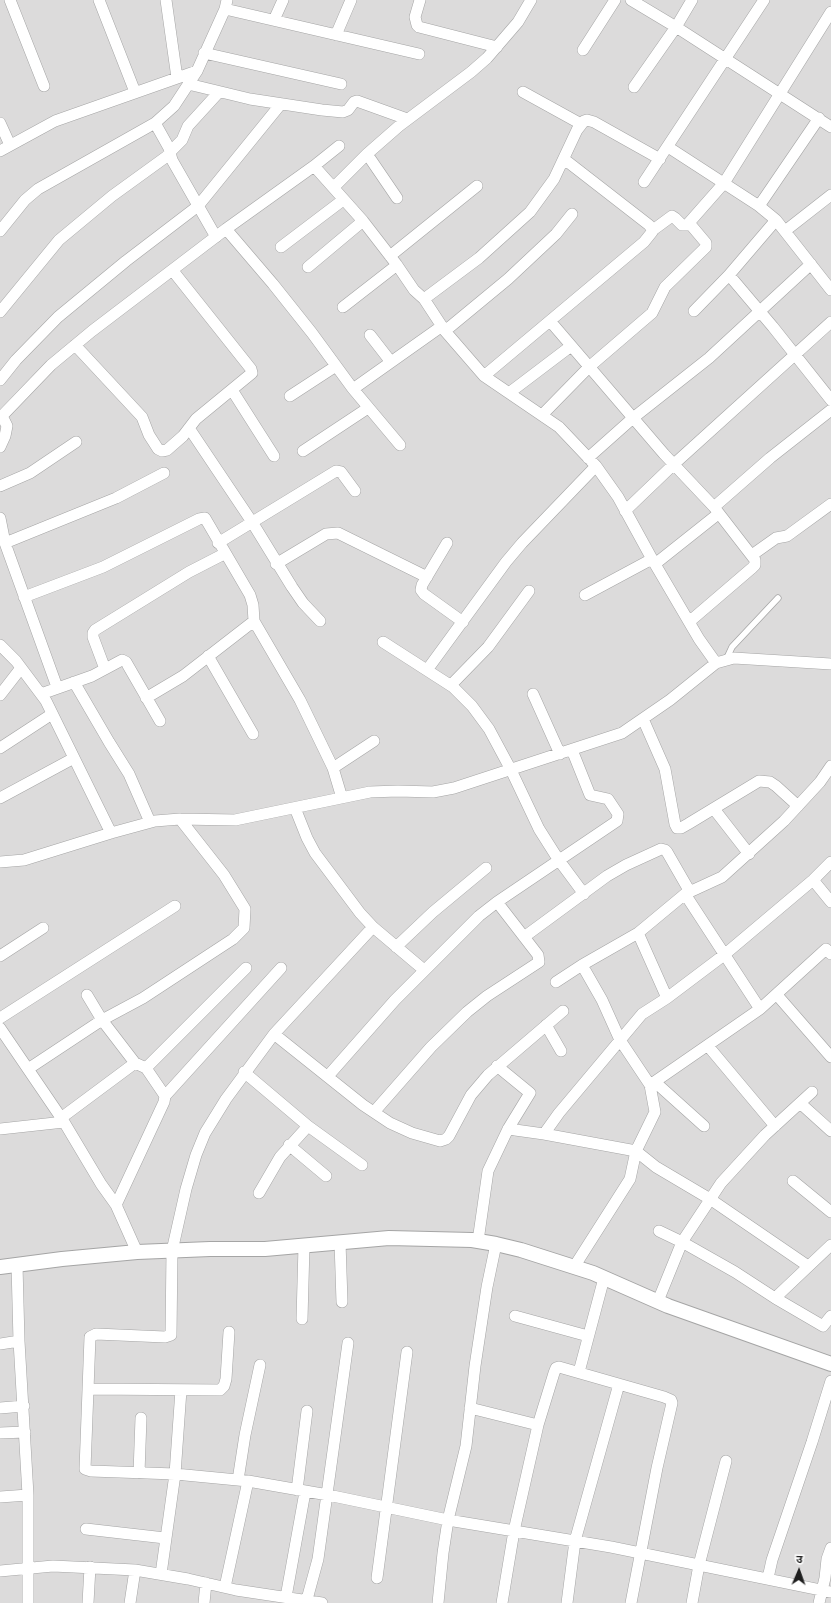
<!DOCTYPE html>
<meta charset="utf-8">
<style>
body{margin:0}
#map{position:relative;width:831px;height:1603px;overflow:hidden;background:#f0ece3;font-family:"IBM Plex Sans","Noto Sans Devanagari",sans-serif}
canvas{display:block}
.north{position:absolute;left:779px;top:1551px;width:40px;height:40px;-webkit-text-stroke:3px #fff;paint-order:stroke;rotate:2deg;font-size:11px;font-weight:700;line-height:16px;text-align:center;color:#1e1e1e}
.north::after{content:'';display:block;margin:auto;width:14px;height:18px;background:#1e1e1e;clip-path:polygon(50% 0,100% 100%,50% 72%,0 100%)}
</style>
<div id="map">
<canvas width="831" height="1603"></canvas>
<div class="north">उ</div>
</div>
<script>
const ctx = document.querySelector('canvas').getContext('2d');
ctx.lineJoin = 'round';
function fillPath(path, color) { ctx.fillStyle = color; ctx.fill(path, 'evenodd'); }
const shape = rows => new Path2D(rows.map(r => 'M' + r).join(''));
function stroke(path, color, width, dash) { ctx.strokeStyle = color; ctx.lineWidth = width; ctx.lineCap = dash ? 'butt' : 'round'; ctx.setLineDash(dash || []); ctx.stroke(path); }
const residential = shape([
 [0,0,831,0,831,1603,0,1603]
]);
const service = shape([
 [726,660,732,647,778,598]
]);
const minor = shape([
 [10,0,44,86],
 [99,0,135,92],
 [166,0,177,78],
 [420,0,415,17,417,25,419,27,497,47],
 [631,0,676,27,831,127],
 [225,9,419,54],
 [274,20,283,0],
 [336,35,351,0],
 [583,50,615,0],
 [204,53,341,84],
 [188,84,250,99,322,110,343,112,348,110,354,102,357,101,407,119],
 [634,87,676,27,692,0],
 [523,92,581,124],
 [0,123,10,145],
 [155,123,169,148,172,160,216,237],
 [668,147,759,206,776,220,831,290],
 [0,151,55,121,197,71],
 [170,152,182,140,188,126,219,92],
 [367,154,397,198],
 [314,166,363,221,397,265,414,290,424,299,445,331,484,376,559,427,596,466,618,497,652,559,699,639,716,663],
 [644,182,764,0],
 [334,187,367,154,399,126,471,72,487,58,518,22,531,0],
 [759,206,819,118],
 [226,229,273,284,312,333,353,389,400,445],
 [653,230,672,216,675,218,682,225,687,225,724,183,831,12],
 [0,231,25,200,38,189,155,123,174,106,197,71,225,9,227,0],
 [785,231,831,195],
 [281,247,343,200],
 [390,256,477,186],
 [308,267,363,221],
 [729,275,773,327,831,400],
 [424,299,479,258,530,212,554,179,577,130,584,121,587,120,594,122,660,159],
 [343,307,397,265],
 [694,311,729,275,776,220],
 [0,312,59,240,112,196,170,154],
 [550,321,664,454,714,507,755,560,755,565,752,568,689,622],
 [445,331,508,279,556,234,572,214],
 [370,335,391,362],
 [75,345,142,417,149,435,158,449,162,451,167,450,183,436,196,419,252,373,251,369,173,271],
 [484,376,644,242,652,232,653,230,649,225,564,159],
 [0,380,16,360,58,317,126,261,198,206,280,105],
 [353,389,442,326],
 [232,390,274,456],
 [509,393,571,346],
 [290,396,336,366],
 [542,415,589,367,652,313,665,287,706,247,706,243,690,224],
 [0,416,4,420,7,426,5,436,0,447],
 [1,417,51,365,92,331,226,229,314,166,339,146],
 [189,428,252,522,292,587,303,603,320,621],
 [303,451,368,408],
 [588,458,633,418,709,358,811,264],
 [0,486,30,473,76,442],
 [714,507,770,458,831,410],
 [625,511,673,465,831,322],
 [0,518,5,543,57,687],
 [5,543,116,498,164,473],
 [218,543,336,471,341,472,355,491],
 [447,543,422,585,421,590,424,594,463,622],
 [752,555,776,538,787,536,831,504],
 [276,564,326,534,338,533,427,577],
 [655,564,718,514],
 [585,595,652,559],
 [24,597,103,567,199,519,205,518,250,595,253,605,254,621,300,700,333,768,342,798],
 [383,642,453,687,472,706,489,729,511,770,539,829,558,859,584,894],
 [0,645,16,661,46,701,111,833],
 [208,656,253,734],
 [105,669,93,637,93,633,95,630,189,572,224,554],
 [427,670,506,562,522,543,596,466],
 [74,682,109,742,129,774,150,822],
 [451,685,488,647,529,591],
 [41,694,92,676,122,660,126,662,160,721],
 [533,694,560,754],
 [0,695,21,668],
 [146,698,183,676,254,621],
 [643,719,665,769,675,824,677,828,681,828,688,824,759,781,770,782,776,786,798,806],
 [0,748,52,714],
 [333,768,374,741],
 [0,798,74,758],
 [295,808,307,838,315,853,360,913,373,927,424,970],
 [714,809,749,854],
 [0,862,24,860,111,833,155,821,180,819,235,820,370,792,398,791,433,792,454,788,622,733,670,700,716,663,734,658,831,664],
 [813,880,831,902],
 [373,927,274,1034,226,1099,205,1133,196,1155,186,1189,172,1251,171,1335,165,1337,96,1334,90,1337,85,1469,91,1471,175,1474,248,1481,328,1495,448,1520,611,1547,831,1592],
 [638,933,667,998],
 [524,937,607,876,626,865,661,849,665,850,667,852,690,892],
 [396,947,433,912,486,868],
 [0,956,43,928],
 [582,965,602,1000,620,1040,650,1085],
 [556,982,582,965,638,933,685,894,722,877,784,821,820,782,831,766],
 [87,995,102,1020,135,1063,146,1068,165,1096,164,1102,116,1205],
 [777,995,831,1057],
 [760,1009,826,949,831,954],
 [0,1018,175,906],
 [546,1025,561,1051],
 [0,1028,64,1122,101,1184,116,1205,137,1252],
 [274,1034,363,1105,390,1123,412,1133,440,1141,446,1139,449,1136,471,1095,488,1075,563,1011],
 [708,1046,775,1126],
 [146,1068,246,968],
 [28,1069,102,1020,143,998,233,939,244,928,245,909,224,875,180,819],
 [244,1072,308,1126,362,1165],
 [328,1076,395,1000,479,916,497,902,617,821,618,814,608,799,590,795,572,750],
 [655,1082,704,1126],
 [165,1096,281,968],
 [800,1103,831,1131],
 [374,1112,431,1047,467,1012,487,996,539,962,538,955,497,902],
 [61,1118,135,1063],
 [0,1129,64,1122],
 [508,1129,544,1134,636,1151,656,1167,710,1199,808,1266],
 [544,1134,559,1113,642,1014,667,998,724,955,813,880,831,862],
 [289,1145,326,1176],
 [793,1181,831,1212],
 [259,1193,280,1157,308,1126],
 [659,1231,682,1242,735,1272,775,1298,823,1326,831,1316],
 [478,1241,488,1171,508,1129,530,1093,497,1066],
 [340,1242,342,1302],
 [17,1265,19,1341],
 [574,1267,630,1179,636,1151,655,1112,650,1085,760,1009,685,894],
 [775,1298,831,1245],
 [658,1301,682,1242,721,1183,765,1135,812,1092],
 [515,1316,588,1336],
 [302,1319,304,1246],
 [0,1344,19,1341,28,1495,0,1497],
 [579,1372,604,1278],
 [88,1389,220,1390,224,1386,226,1379,229,1332],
 [0,1408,24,1406],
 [470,1408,538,1425],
 [0,1433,25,1432],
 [139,1473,141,1418],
 [238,1480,245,1435,260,1365],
 [297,1490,307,1411],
 [86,1529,165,1538],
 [0,1571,53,1566,135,1570,188,1579,236,1590,322,1603],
 [161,1574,175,1474,181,1390],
 [377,1578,407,1352],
 [768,1578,772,1560,812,1442,831,1381],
 [225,1587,248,1481],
 [286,1597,305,1492],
 [28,1603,28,1495],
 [88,1603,90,1567],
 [130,1603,135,1570],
 [204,1603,206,1583],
 [306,1603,318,1559,348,1343],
 [438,1603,443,1553,448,1520,466,1446,475,1366,487,1287,496,1244],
 [502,1603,514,1531,538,1425,554,1373,556,1368,559,1367,664,1397,671,1400,672,1403,657,1468,631,1603],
 [567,1603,575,1541,619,1384],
 [692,1603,699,1565,726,1461],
 [819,1603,825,1578,827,1559,831,1548]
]);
const tertiary = shape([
 [0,1267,62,1259,137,1252,210,1249,265,1249,389,1238,472,1240,496,1244,521,1250,593,1273,668,1306,831,1364]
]);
fillPath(residential, '#dcdbdb');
stroke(service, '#a5a5a5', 7);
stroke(minor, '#a5a5a5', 12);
stroke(tertiary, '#a5a5a5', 16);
stroke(service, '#fff', 5.5);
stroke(minor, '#fff', 11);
stroke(tertiary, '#fff', 14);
</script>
